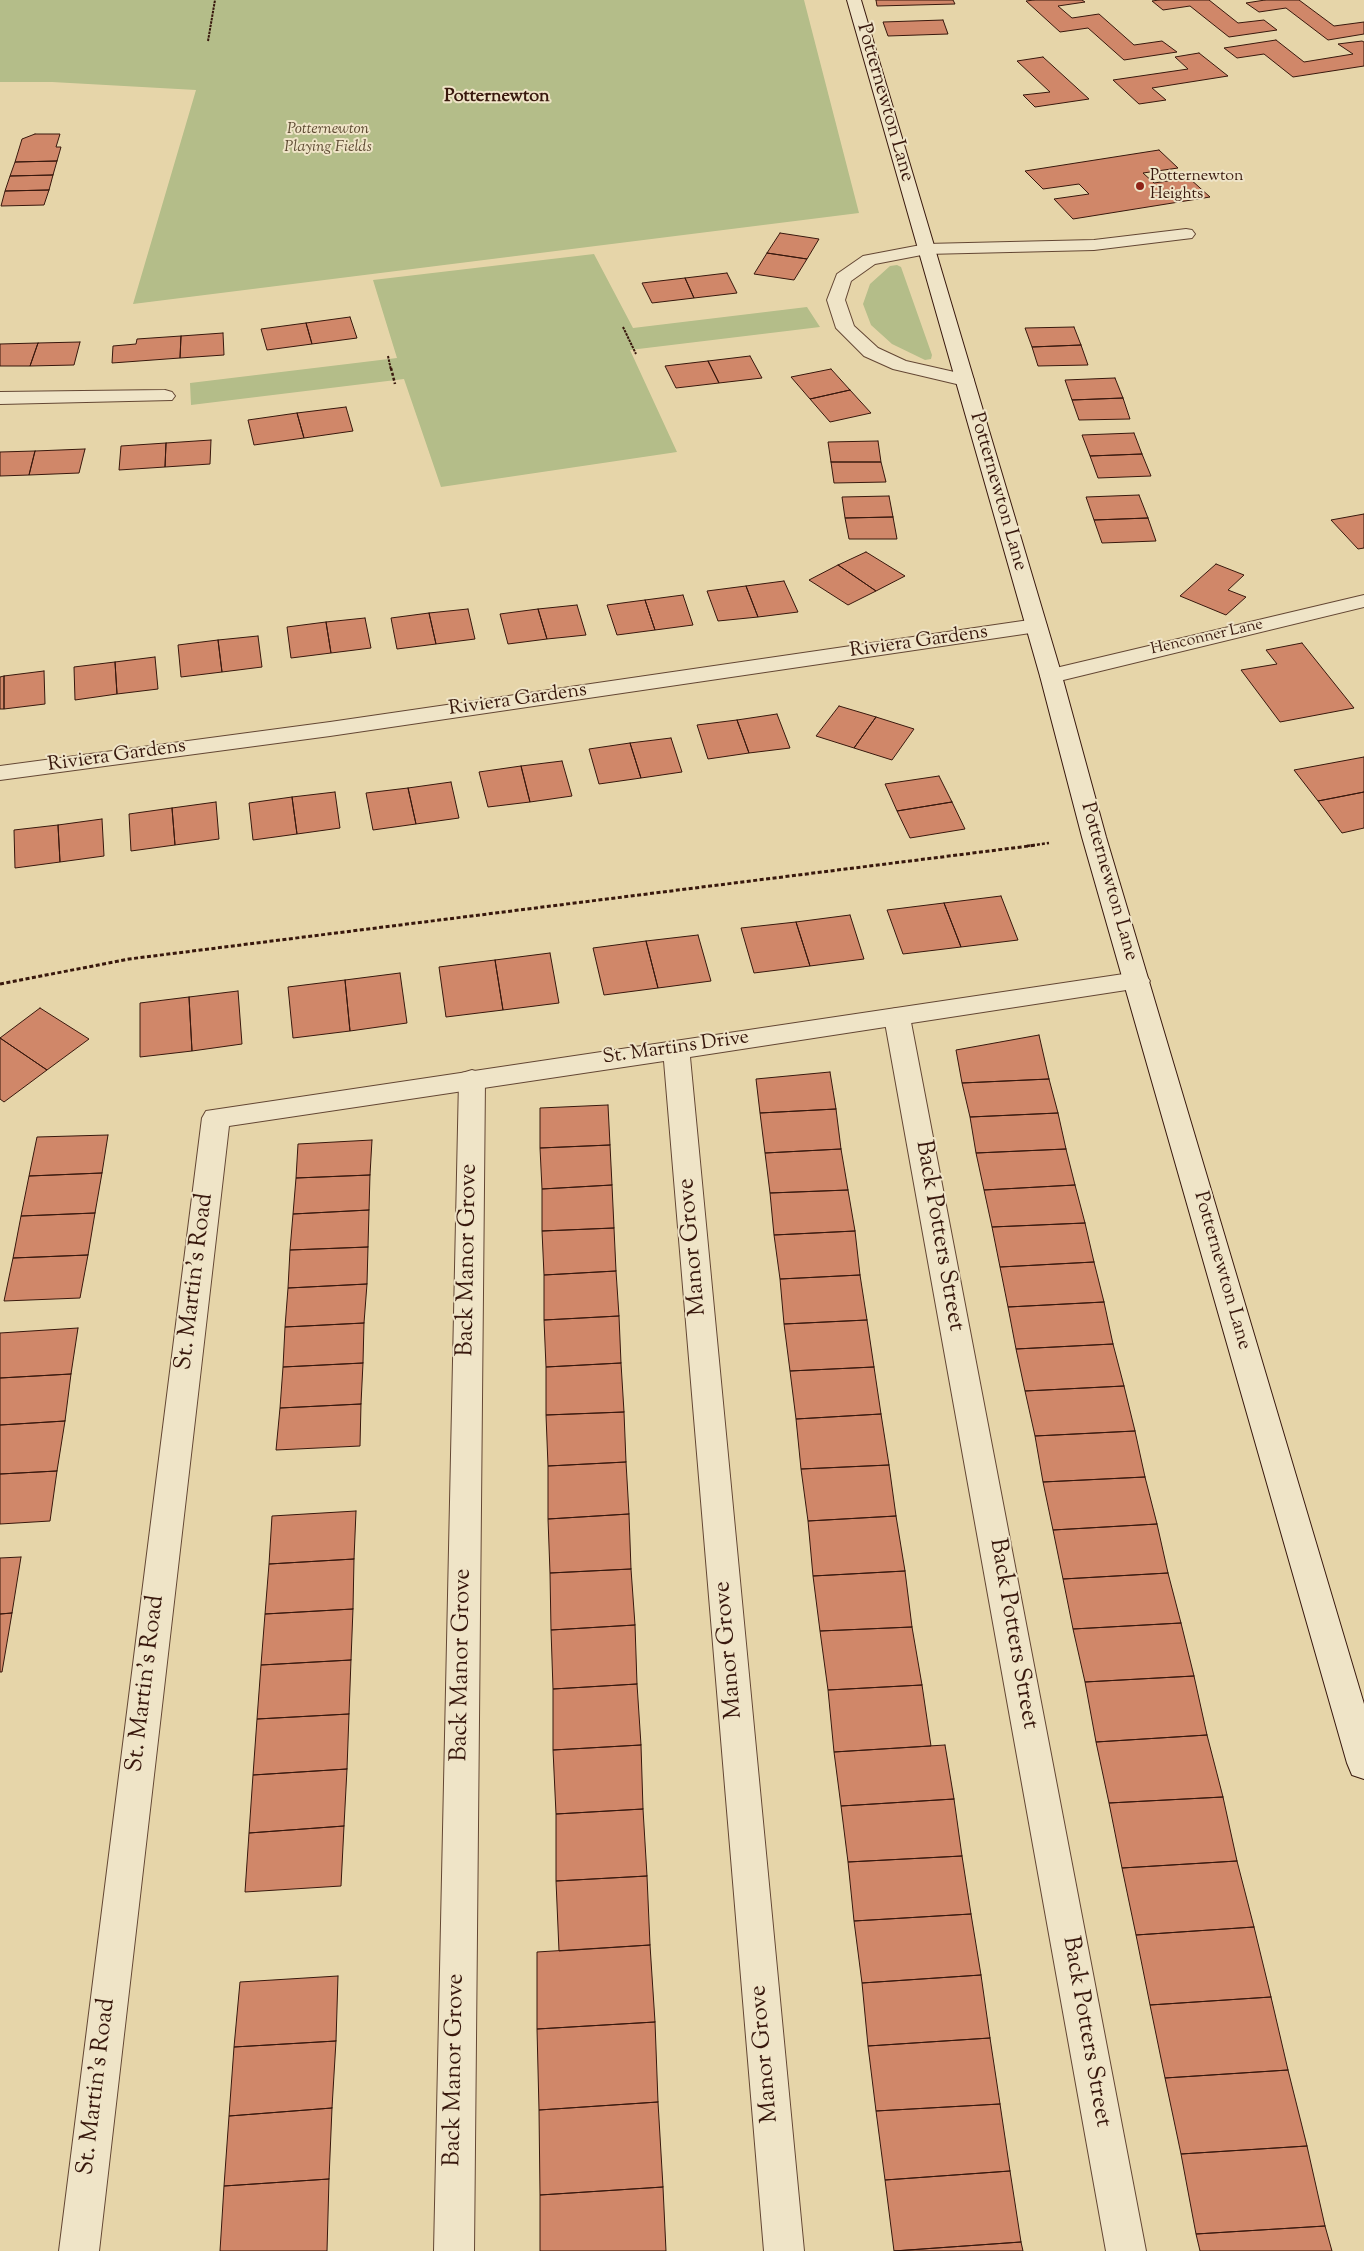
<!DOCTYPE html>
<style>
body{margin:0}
canvas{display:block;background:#e6d5a9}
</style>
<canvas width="1364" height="2251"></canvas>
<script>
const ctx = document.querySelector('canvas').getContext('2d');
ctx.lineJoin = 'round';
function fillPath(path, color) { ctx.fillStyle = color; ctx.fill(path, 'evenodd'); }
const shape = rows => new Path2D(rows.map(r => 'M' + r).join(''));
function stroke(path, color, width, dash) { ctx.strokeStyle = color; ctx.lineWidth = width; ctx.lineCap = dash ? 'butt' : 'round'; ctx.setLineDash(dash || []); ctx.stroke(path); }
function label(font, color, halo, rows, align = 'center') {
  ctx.font = font + ' "Sorts Mill Goudy",serif'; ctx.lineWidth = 4; ctx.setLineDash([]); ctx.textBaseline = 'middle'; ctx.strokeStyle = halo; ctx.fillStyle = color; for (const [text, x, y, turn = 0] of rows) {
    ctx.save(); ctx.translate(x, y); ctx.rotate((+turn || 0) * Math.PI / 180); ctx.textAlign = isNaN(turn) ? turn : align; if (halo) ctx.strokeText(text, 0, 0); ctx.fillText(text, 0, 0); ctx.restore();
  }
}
const green = shape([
 [0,0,804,0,859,213,133,304,196,90,52,82,0,82],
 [594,254,633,328,807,307,820,327,630,350,677,452,441,487,404,379,191,405,190,383,397,358,373,280],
 [897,265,901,267,932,355,931,359,925,360,892,344,871,325,863,304,870,284,890,266]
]);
const building = shape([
 [876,0,953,0,955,4,877,6,876,0],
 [1034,0,1082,0,1085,2,1058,6,1072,18,1099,14,1134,45,1162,41,1177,52,1124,60,1088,28,1060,32,1026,1,1034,0],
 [1159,0,1209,0,1238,23,1264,20,1277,30,1229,37,1190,6,1163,10,1152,1,1159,0],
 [1265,0,1299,0,1334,26,1364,22,1364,34,1328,40,1286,8,1259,12,1246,3,1265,0],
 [943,20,948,34,888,36,883,22,943,20],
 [1276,40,1304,62,1353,54,1338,44,1362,41,1364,42,1364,66,1293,77,1264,54,1237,58,1224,48,1276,40],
 [1199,53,1228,76,1152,88,1166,100,1139,104,1113,80,1188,69,1175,57,1199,53],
 [1043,57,1089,99,1035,107,1023,95,1050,92,1017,61,1043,57],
 [35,134,60,134,56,147,61,147,57,161,15,162,22,139,35,134],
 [1159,150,1178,168,1143,173,1154,183,1189,178,1210,197,1073,219,1054,199,1089,194,1079,184,1043,189,1025,171,1159,150],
 [57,161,53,175,10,176,15,162,57,161],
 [53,175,49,190,5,191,10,176,53,175],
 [49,190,44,205,1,206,5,191,49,190],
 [780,233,819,239,807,259,767,253,780,233],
 [767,253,807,259,794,280,754,274,767,253],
 [727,273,737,293,694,298,685,278,727,273],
 [685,278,694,298,652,303,642,283,685,278],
 [350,317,357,338,312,344,306,323,350,317],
 [306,323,312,344,267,350,261,329,306,323],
 [1074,327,1081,345,1032,347,1025,328,1074,327],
 [223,333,224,355,180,358,181,336,223,333],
 [181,336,180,358,112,363,113,346,136,344,137,339,181,336],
 [80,342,74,365,30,366,38,343,80,342],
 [38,343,30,366,0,366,0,344,38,343],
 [1081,345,1088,365,1038,366,1032,347,1081,345],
 [750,356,762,378,719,383,708,361,750,356],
 [708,361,719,383,676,388,665,366,708,361],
 [831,369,850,390,810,399,791,377,831,369],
 [1115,378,1123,398,1072,400,1065,380,1115,378],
 [850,390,871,413,830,422,810,399,850,390],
 [1123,398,1130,419,1079,420,1072,400,1123,398],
 [346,407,353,431,304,438,297,413,346,407],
 [297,413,304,438,254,445,248,420,297,413],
 [1134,433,1142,454,1090,456,1082,435,1134,433],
 [211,440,210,464,165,467,166,443,211,440],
 [878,441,881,462,831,462,828,442,878,441],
 [166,443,165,467,119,470,121,446,166,443],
 [85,449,79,473,29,475,35,451,85,449],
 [35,451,29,475,0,476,0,452,35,451],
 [1142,454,1151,476,1098,478,1090,456,1142,454],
 [831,462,881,462,886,482,834,483,831,462],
 [1139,495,1148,518,1094,520,1086,497,1139,495],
 [889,496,893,517,845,518,842,497,889,496],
 [1364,514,1364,548,1358,549,1331,520,1364,514],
 [893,517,897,539,849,539,845,518,893,517],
 [1148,518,1156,541,1102,543,1094,520,1148,518],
 [866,552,905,576,876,591,838,565,866,552],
 [1216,564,1244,575,1228,590,1246,597,1226,615,1180,596,1216,564],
 [838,565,876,591,848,605,809,580,838,565],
 [784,581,798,612,758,617,746,586,784,581],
 [746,586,758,617,718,621,707,591,746,586],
 [683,595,693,625,655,630,645,600,683,595],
 [645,600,655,630,617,635,607,605,645,600],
 [577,605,586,635,547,639,538,609,577,605],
 [468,609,475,639,436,644,429,613,468,609],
 [538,609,547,639,508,644,500,614,538,609],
 [429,613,436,644,397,649,391,618,429,613],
 [365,618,371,648,331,653,326,622,365,618],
 [326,622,331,653,291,658,287,627,326,622],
 [258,636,262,667,222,672,218,640,258,636],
 [218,640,222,672,181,677,178,645,218,640],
 [1302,643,1354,708,1280,722,1241,670,1277,664,1266,650,1302,643],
 [155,657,158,689,117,694,115,662,155,657],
 [115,662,117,694,75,700,74,667,115,662],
 [44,671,45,704,4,709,4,676,44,671],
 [4,676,4,709,0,709,0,677,4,676],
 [839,706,876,717,854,748,816,736,839,706],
 [777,714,790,748,749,753,737,720,777,714],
 [876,717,914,729,892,760,854,748,876,717],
 [737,720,749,753,708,759,697,725,737,720],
 [671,738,682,772,641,778,630,743,671,738],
 [630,743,641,778,599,784,589,749,630,743],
 [1364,757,1364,792,1318,801,1294,770,1364,757],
 [562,761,572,796,530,802,521,766,562,761],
 [521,766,530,802,488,807,479,772,521,766],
 [939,776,952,802,897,811,885,784,939,776],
 [451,782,459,818,416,824,408,788,451,782],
 [408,788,416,824,373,830,366,793,408,788],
 [335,792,340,828,297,834,292,797,335,792],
 [1364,792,1364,828,1342,833,1318,801,1364,792],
 [292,797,297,834,253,840,249,803,292,797],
 [216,802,219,839,175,845,172,808,216,802],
 [952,802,965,829,910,838,897,811,952,802],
 [172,808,175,845,131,851,129,814,172,808],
 [102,819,104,856,60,862,58,825,102,819],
 [58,825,60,862,15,868,14,830,58,825],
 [1001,896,1018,940,961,947,944,903,1001,896],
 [944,903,961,947,903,954,887,910,944,903],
 [850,915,864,959,810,966,796,922,850,915],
 [796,922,810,966,754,973,741,928,796,922],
 [698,935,711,981,658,988,646,941,698,935],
 [646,941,658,988,604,995,593,948,646,941],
 [550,953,559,1003,503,1010,495,960,550,953],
 [495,960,503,1010,446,1017,439,967,495,960],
 [400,973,407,1023,350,1031,345,980,400,973],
 [345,980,350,1031,293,1038,288,987,345,980],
 [238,991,242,1044,192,1051,189,997,238,991],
 [189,997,192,1051,140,1057,140,1003,189,997],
 [40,1008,89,1039,47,1070,0,1038,40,1008],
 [1039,1035,1049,1079,962,1083,956,1050,1039,1035],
 [0,1038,47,1070,4,1102,0,1099,0,1038],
 [830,1072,836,1109,760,1113,756,1079,830,1072],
 [1049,1079,1058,1113,970,1117,962,1083,1049,1079],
 [608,1105,610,1145,540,1148,540,1108,608,1105],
 [836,1109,841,1149,765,1153,760,1113,836,1109],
 [1058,1113,1066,1149,976,1153,970,1117,1058,1113],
 [108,1135,102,1173,29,1176,37,1137,108,1135],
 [372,1140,370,1175,296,1178,298,1144,372,1140],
 [610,1145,612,1185,542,1189,540,1148,610,1145],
 [841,1149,848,1190,770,1193,765,1153,841,1149],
 [1066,1149,1075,1185,984,1190,976,1153,1066,1149],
 [102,1173,95,1213,21,1216,29,1176,102,1173],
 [370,1175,369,1210,293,1214,296,1178,370,1175],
 [612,1185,614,1228,542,1231,542,1189,612,1185],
 [1075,1185,1085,1223,992,1227,984,1190,1075,1185],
 [848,1190,855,1231,774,1235,770,1193,848,1190],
 [369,1210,368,1247,290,1250,293,1214,369,1210],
 [95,1213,88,1255,13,1258,21,1216,95,1213],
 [1085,1223,1094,1262,1000,1267,992,1227,1085,1223],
 [614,1228,616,1271,544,1275,542,1231,614,1228],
 [855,1231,860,1275,780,1279,774,1235,855,1231],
 [368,1247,367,1284,288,1288,290,1250,368,1247],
 [88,1255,80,1298,4,1301,13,1258,88,1255],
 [1094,1262,1104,1302,1008,1307,1000,1267,1094,1262],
 [616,1271,619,1316,544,1320,544,1275,616,1271],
 [860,1275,867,1320,784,1324,780,1279,860,1275],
 [367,1284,364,1323,285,1327,288,1288,367,1284],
 [1104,1302,1113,1344,1016,1349,1008,1307,1104,1302],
 [619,1316,621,1363,546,1367,544,1320,619,1316],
 [867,1320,874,1367,790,1371,784,1324,867,1320],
 [364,1323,363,1363,283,1367,285,1327,364,1323],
 [78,1328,71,1374,0,1378,0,1333,78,1328],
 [1113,1344,1124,1386,1025,1391,1016,1349,1113,1344],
 [363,1363,361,1404,280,1408,283,1367,363,1363],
 [621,1363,624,1412,546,1415,546,1367,621,1363],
 [874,1367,881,1414,796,1419,790,1371,874,1367],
 [71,1374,65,1421,0,1425,0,1378,71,1374],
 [1124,1386,1135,1431,1035,1436,1025,1391,1124,1386],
 [361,1404,360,1446,276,1450,280,1408,361,1404],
 [624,1412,626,1462,548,1466,546,1415,624,1412],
 [881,1414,889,1465,801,1469,796,1419,881,1414],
 [65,1421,57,1471,0,1474,0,1425,65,1421],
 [1135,1431,1145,1477,1043,1482,1035,1436,1135,1431],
 [626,1462,629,1514,548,1519,548,1466,626,1462],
 [889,1465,896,1516,808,1521,801,1469,889,1465],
 [57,1471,50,1521,0,1524,0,1474,57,1471],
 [1145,1477,1157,1524,1053,1530,1043,1482,1145,1477],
 [356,1511,354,1559,269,1564,272,1516,356,1511],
 [629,1514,631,1569,550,1573,548,1519,629,1514],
 [896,1516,905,1571,813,1576,808,1521,896,1516],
 [1157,1524,1168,1573,1063,1579,1053,1530,1157,1524],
 [21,1557,12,1613,0,1614,0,1558,21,1557],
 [354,1559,353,1609,265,1614,269,1564,354,1559],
 [631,1569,635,1625,551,1630,550,1573,631,1569],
 [905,1571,912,1627,820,1631,813,1576,905,1571],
 [1168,1573,1181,1623,1073,1629,1063,1579,1168,1573],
 [353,1609,351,1660,261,1665,265,1614,353,1609],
 [12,1613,2,1672,0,1672,0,1614,12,1613],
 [1181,1623,1194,1676,1085,1682,1073,1629,1181,1623],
 [635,1625,637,1684,553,1689,551,1630,635,1625],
 [912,1627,922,1685,828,1690,820,1631,912,1627],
 [351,1660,349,1714,257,1719,261,1665,351,1660],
 [1194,1676,1207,1735,1096,1742,1085,1682,1194,1676],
 [637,1684,641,1745,553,1750,553,1689,637,1684],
 [922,1685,931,1746,834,1752,828,1690,922,1685],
 [349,1714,347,1769,253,1775,257,1719,349,1714],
 [1207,1735,1223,1797,1109,1803,1096,1742,1207,1735],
 [641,1745,643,1809,556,1814,553,1750,641,1745],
 [945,1745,954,1799,841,1806,834,1752,945,1745],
 [347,1769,344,1826,249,1833,253,1775,347,1769],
 [1223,1797,1237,1861,1122,1868,1109,1803,1223,1797],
 [954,1799,962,1856,848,1862,841,1806,954,1799],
 [643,1809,647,1876,556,1881,556,1814,643,1809],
 [344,1826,341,1886,245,1892,249,1833,344,1826],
 [962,1856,971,1914,854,1921,848,1862,962,1856],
 [1237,1861,1254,1927,1136,1935,1122,1868,1237,1861],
 [647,1876,650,1945,559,1951,556,1881,647,1876],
 [971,1914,981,1975,862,1983,854,1921,971,1914],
 [1254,1927,1271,1997,1150,2005,1136,1935,1254,1927],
 [650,1945,655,2022,537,2029,537,1952,650,1945],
 [981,1975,990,2038,868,2046,862,1983,981,1975],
 [338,1976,336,2041,234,2047,240,1982,338,1976],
 [1271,1997,1288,2070,1165,2078,1150,2005,1271,1997],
 [655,2022,658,2102,539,2110,537,2029,655,2022],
 [990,2038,1000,2104,876,2111,868,2046,990,2038],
 [336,2041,332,2108,229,2116,234,2047,336,2041],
 [1288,2070,1307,2146,1181,2154,1165,2078,1288,2070],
 [658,2102,663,2187,540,2195,539,2110,658,2102],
 [1000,2104,1010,2171,885,2180,876,2111,1000,2104],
 [332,2108,329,2179,224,2186,229,2116,332,2108],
 [1307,2146,1325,2226,1196,2234,1181,2154,1307,2146],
 [1010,2171,1021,2242,894,2251,885,2180,1010,2171],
 [329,2179,327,2251,220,2251,224,2186,329,2179],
 [663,2187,666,2251,540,2251,540,2195,663,2187],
 [1325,2226,1332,2251,1200,2251,1196,2234,1325,2226],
 [1021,2242,1023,2251,894,2251,1021,2242]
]);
const pathFar2 = shape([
 [208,41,215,0],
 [623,327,636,354],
 [388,356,391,370]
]);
const pathFar1 = shape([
 [391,368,395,384],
 [1027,846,1049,843]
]);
const path = shape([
 [0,984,129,959,1037,845]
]);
const lane = shape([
 [926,244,932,245,935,249,932,253,875,264,851,281,845,300,854,326,878,348,906,361,972,376,974,380,972,384,965,386,893,369,864,356,836,328,827,300,837,274,863,256,926,244],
 [897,1008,906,1010,910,1017,1146,2251,1106,2251,884,1017,888,1010,897,1008],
 [472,1070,482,1073,485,1080,474,2251,434,2251,459,1080,462,1073,472,1070]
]);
const street = shape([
 [1186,229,1192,230,1195,234,1192,238,1094,250,926,254,920,253,917,249,920,245,926,244,1094,240,1186,229],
 [165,390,172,392,175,396,172,400,0,404,0,392,165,390],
 [1364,595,1364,607,1051,683,1043,681,1040,676,1043,671,1364,595],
 [1036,619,1044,621,1047,626,1044,631,330,736,0,780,0,766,330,722,1036,619],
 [1137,972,1146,975,1150,981,1146,987,690,1057,804,2251,764,2251,664,1061,229,1126,99,2251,59,2251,202,1118,206,1111,1137,972]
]);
const secondary = shape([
 [847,0,861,0,1062,676,1106,837,1364,1704,1364,1779,1352,1775,1347,1763,1082,837,1040,676,847,0]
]);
const markers = [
 [1140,186,5,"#8f2418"]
];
const farParknames = [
 ["Potternewton",328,130],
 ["Playing Fields",328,148]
];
const farPoinames = [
 ["Potternewton",1150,177],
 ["Heights",1150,195]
];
const farStreetnames = [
 ["Henconner Lane",1207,638,-13]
];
const farNeighbourhoodnames = [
 ["Potternewton",497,98]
];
const streetNames = [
 ["Potternewton Lane",884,103,74],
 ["Potternewton Lane",997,492,74],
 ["Riviera Gardens",919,643,-8],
 ["Riviera Gardens",518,701,-8],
 ["Riviera Gardens",117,757,-8],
 ["Potternewton Lane",1108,882,74],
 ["St. Martins Drive",676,1049,-8],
 ["Potternewton Lane",1221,1271,74]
];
const nearStreetnames = [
 ["Back Potters Street",938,1236,80],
 ["Manor Grove",694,1247,-95],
 ["Back Manor Grove",469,1260,-89],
 ["St. Martin's Road",196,1282,-83],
 ["Back Potters Street",1012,1634,80],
 ["Manor Grove",730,1650,-95],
 ["Back Manor Grove",463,1665,-89],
 ["St. Martin's Road",147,1684,-83],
 ["Back Potters Street",1085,2032,80],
 ["Manor Grove",766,2054,-95],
 ["Back Manor Grove",456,2070,-89],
 ["St. Martin's Road",98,2087,-83]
];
fillPath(green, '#b4bd89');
fillPath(building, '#d08769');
stroke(building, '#38180d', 1);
stroke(lane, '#644734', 2);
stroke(street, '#644734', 2);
stroke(secondary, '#38180d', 2);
stroke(pathFar2, '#38180d', 2, [2.5, 1]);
stroke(pathFar1, '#38180d', 2.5, [3, 2]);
stroke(path, '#38180d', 3, [4, 2.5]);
fillPath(lane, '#efe4c7');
fillPath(street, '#efe4c7');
fillPath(secondary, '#efe4c7');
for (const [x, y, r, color] of markers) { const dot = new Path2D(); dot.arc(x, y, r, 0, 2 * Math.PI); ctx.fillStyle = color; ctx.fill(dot); stroke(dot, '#efe4c7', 2); }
label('italic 16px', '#5d4a32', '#efe4c7', farParknames);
label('16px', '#38180d', '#efe4c7', farPoinames, 'left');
label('16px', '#38180d', '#efe4c7', farStreetnames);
label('bold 18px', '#38180d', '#efe4c7', farNeighbourhoodnames);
label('20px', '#38180d', '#efe4c7', streetNames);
label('24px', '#38180d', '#efe4c7', nearStreetnames);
</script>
